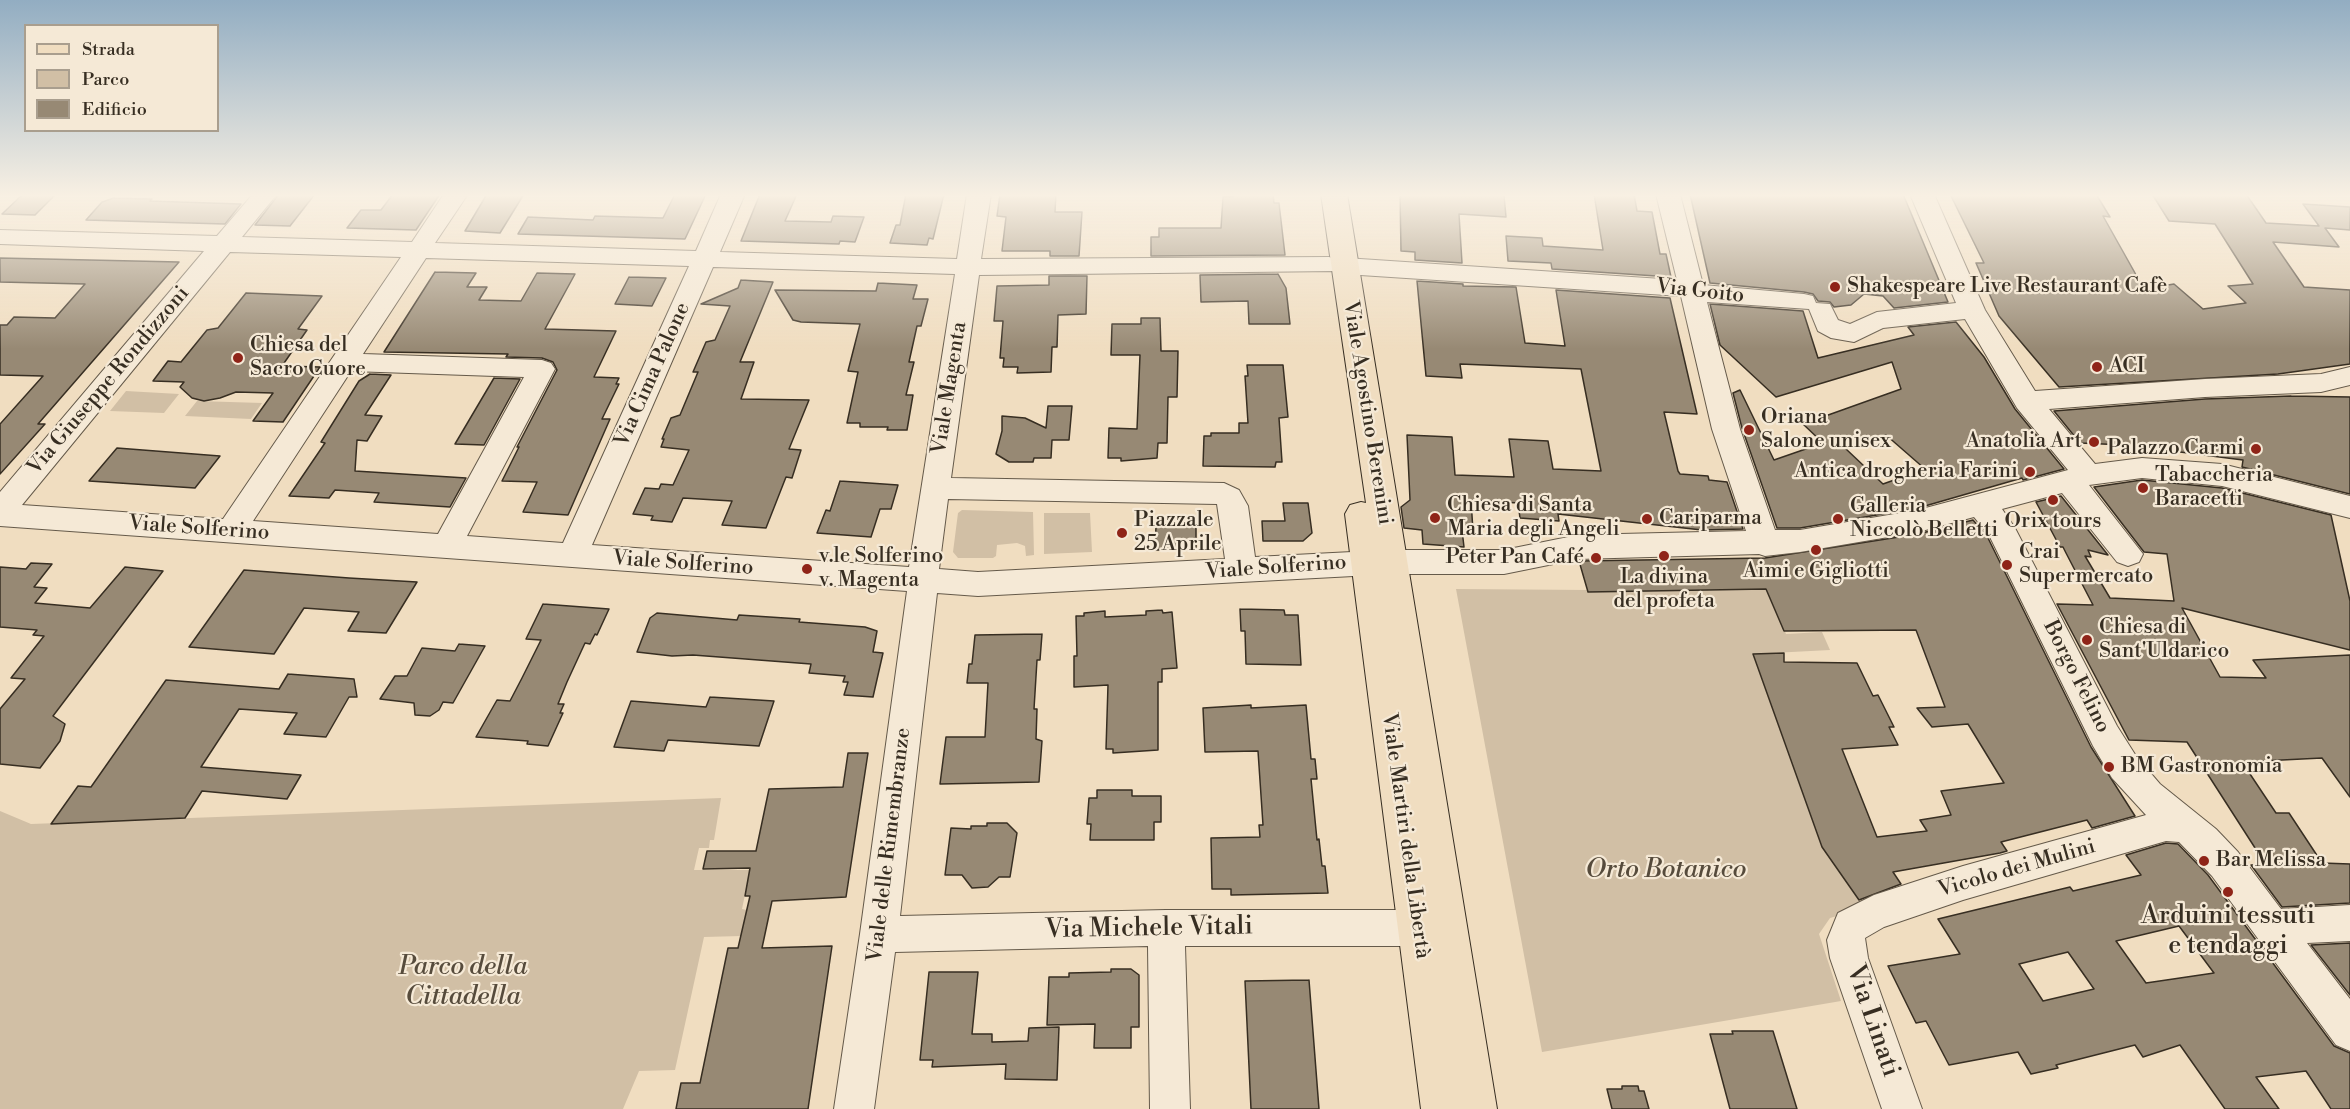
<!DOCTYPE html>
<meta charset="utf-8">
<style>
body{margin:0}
#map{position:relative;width:2350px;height:1109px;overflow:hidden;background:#f0ddc0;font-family:"Libre Bodoni",serif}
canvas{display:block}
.legend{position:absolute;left:24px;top:24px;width:195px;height:108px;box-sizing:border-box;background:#f5e9d6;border:2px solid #a99e8e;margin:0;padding:8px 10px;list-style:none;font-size:18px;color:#372e22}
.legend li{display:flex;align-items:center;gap:12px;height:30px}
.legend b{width:30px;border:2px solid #a99e8e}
</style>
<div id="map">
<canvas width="2350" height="1109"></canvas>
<ul class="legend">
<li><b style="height:8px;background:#f0ddc0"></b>Strada</li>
<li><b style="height:16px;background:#d1bfa5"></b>Parco</li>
<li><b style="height:16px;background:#978974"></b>Edificio</li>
</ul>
</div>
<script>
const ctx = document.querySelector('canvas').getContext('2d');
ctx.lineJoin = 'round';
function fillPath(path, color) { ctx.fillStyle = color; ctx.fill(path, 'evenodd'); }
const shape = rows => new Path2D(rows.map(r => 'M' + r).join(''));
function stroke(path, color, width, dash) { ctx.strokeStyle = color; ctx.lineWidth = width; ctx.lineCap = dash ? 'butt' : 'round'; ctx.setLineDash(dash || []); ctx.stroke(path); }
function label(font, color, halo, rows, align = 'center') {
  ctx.font = font + ' "Libre Bodoni",serif'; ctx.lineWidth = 4.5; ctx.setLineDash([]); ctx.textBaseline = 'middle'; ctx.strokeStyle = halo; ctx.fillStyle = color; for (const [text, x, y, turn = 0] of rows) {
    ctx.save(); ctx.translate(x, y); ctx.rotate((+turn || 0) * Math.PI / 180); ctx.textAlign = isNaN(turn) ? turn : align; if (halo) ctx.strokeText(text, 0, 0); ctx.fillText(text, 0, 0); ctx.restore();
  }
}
const green = shape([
 [126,391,179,394,164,413,110,411],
 [197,401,262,403,251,419,185,416],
 [962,510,1033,512,1034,555,1026,556,1025,546,1017,543,997,545,996,556,993,558,958,558,953,552,958,513],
 [1044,513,1090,513,1092,552,1044,554],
 [1456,589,1588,590,1589,592,1767,589,1786,634,1822,632,1830,650,1753,654,1836,866,1864,908,1830,918,1819,934,1841,1001,1542,1052],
 [721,798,714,840,710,840,709,848,699,848,694,870,750,870,742,909,747,910,741,936,704,937,675,1070,639,1071,623,1109,0,1109,0,811,31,824]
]);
const building = shape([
 [23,194,56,194,35,215,2,214,23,194],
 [279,194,315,194,290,226,255,225,279,194],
 [393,194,440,194,416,230,347,228,361,210,381,210,393,194],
 [487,194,524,194,500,233,465,231,487,194],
 [675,194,706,194,685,239,518,234,528,217,593,220,595,216,663,218,675,194],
 [760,194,797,194,785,221,831,222,833,216,864,217,855,242,840,241,839,244,741,241,760,194],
 [906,194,944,194,933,239,929,238,927,245,890,243,896,225,900,225,906,194],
 [1000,194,1056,194,1055,212,1082,212,1079,256,1050,256,1050,251,1002,251,1006,217,997,216,1000,194],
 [1233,194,1273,194,1274,203,1279,203,1285,255,1151,256,1151,237,1159,237,1159,228,1221,228,1223,197,1233,197,1233,194],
 [1400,194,1504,195,1506,217,1459,214,1462,263,1415,260,1415,252,1401,251,1400,194],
 [1594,194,1634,194,1637,211,1652,212,1660,254,1666,254,1671,277,1552,269,1551,263,1508,261,1506,236,1542,238,1543,246,1603,250,1594,194],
 [1690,194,1903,194,1948,302,1894,308,1883,296,1864,294,1851,305,1834,307,1830,302,1818,301,1813,294,1804,292,1710,283,1690,194],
 [1950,194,2096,194,2110,217,2103,216,2144,289,2174,284,2203,309,2246,303,2228,286,2253,284,2215,224,2169,221,2152,194,2246,194,2266,223,2319,226,2303,204,2350,207,2350,230,2325,228,2339,247,2273,242,2304,287,2350,290,2350,364,2278,374,2059,387,1999,316,1976,263,1984,263,1950,194],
 [114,198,152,199,150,201,241,204,225,224,86,220,102,202,114,198],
 [0,258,179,262,38,424,45,424,0,474,0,424,43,376,0,375,0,325,7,325,14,317,55,318,85,284,0,282,0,258],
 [435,272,476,273,467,287,487,287,479,300,521,301,537,273,575,274,545,329,616,331,594,377,619,378,616,384,619,384,602,419,610,419,568,515,523,512,537,482,502,481,519,447,517,447,557,370,553,362,542,358,506,357,508,354,384,352,435,272],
 [1278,274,1286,288,1290,324,1249,324,1248,301,1201,302,1200,275,1278,274],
 [1049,276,1087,276,1086,314,1058,315,1057,347,1052,347,1051,372,1017,373,1018,367,1003,367,1004,358,1000,358,1003,321,994,321,997,286,1049,285,1049,276],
 [629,277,666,278,652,306,615,304,629,277],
 [741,280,773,282,740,362,754,362,741,399,809,400,789,449,801,450,792,478,786,477,766,528,722,525,732,501,683,498,672,522,651,520,653,516,633,514,645,488,659,489,661,484,673,485,689,450,661,447,664,439,662,439,671,418,680,415,698,372,693,372,706,342,715,340,730,306,701,304,738,288,741,280],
 [1417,281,1463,284,1463,286,1516,287,1525,343,1565,346,1556,290,1670,298,1697,414,1664,412,1678,471,1680,474,1708,476,1709,480,1727,482,1743,529,1702,530,1558,514,1559,521,1520,518,1518,503,1471,500,1473,531,1462,530,1464,547,1423,544,1422,530,1404,528,1401,507,1410,500,1407,435,1452,437,1455,475,1514,477,1509,439,1548,441,1553,469,1601,471,1581,369,1460,364,1462,378,1426,376,1417,281],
 [878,283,917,285,913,299,928,299,921,326,917,326,909,362,914,362,906,395,913,395,907,430,887,430,888,427,860,427,860,423,847,423,858,372,848,371,860,324,801,322,793,320,775,290,876,291,878,283],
 [246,293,322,296,298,329,307,330,282,366,320,367,283,422,253,421,273,393,236,392,220,398,204,401,192,398,180,387,184,382,153,381,168,361,181,362,207,330,218,328,246,293],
 [1710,304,1803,311,1818,358,1914,335,1908,327,1956,322,1984,357,2015,409,2064,469,2023,480,2022,478,1918,508,1800,528,1777,528,1742,428,1733,393,1740,390,1774,460,1823,443,1803,424,1901,389,1892,362,1776,397,1720,345,1710,304],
 [1886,435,1925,469,1883,484,1846,449,1886,435],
 [1141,318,1160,318,1161,351,1178,351,1177,397,1168,397,1167,443,1158,443,1157,458,1121,461,1121,458,1108,458,1109,428,1137,429,1140,355,1111,355,1112,324,1141,324,1141,318],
 [1247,365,1283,365,1288,417,1279,418,1282,462,1276,462,1275,467,1203,466,1204,436,1211,436,1211,433,1239,433,1239,423,1248,423,1245,376,1248,376,1247,365],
 [370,374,391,375,365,415,382,416,367,441,357,440,355,471,466,478,450,507,374,502,379,493,335,490,329,498,289,496,325,443,321,442,359,381,370,374],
 [494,378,520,379,484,445,455,444,494,378],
 [2291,396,2350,397,2350,494,2242,467,2243,460,2125,445,2080,443,2054,411,2205,399,2291,396],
 [1048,406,1072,406,1069,440,1052,440,1051,458,1034,458,1033,462,1009,462,996,454,1002,431,1002,416,1025,418,1046,428,1048,406],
 [117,448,220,456,195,488,89,481,117,448],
 [2142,480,2222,488,2331,515,2350,601,2350,650,2182,608,2220,677,2266,678,2253,660,2350,655,2350,797,2322,758,2242,762,2276,813,2289,813,2322,863,2350,864,2350,903,2282,907,2251,865,2266,865,2187,742,2129,740,2057,604,2093,605,2066,553,2063,547,2060,547,2036,502,2061,496,2108,555,2088,550,2091,557,2085,556,2110,598,2174,601,2167,554,2144,552,2094,487,2142,480],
 [840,481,898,485,891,509,880,509,871,537,817,533,826,510,830,511,840,481],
 [1283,503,1308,503,1312,533,1303,541,1263,541,1262,521,1285,521,1283,503],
 [1973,520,1987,536,2091,747,2135,816,2092,828,2087,820,2001,842,2007,851,2000,853,1893,872,1901,884,1859,900,1822,847,1753,654,1784,653,1784,662,1857,663,1873,696,1878,695,1894,727,1889,727,1898,745,1842,749,1877,837,1927,831,1920,820,1951,815,1941,791,2004,783,1968,724,1932,727,1917,708,1945,707,1916,630,1784,631,1766,589,1588,592,1579,561,1765,558,1918,534,1973,520],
 [1156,526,1196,527,1196,550,1155,550,1156,526],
 [31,563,52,564,34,587,47,588,35,603,90,608,125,567,163,571,53,716,65,724,60,741,40,768,0,764,0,709,25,679,11,678,44,636,33,635,37,630,0,627,0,567,26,569,31,563],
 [244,570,349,578,417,582,386,633,348,631,359,612,304,608,274,654,189,647,244,570],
 [543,604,609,609,597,635,595,634,590,644,585,643,567,682,558,704,564,704,560,713,563,713,548,746,527,744,528,741,476,737,497,700,510,701,522,678,541,640,526,639,543,604],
 [1240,609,1284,610,1285,615,1298,615,1301,665,1246,664,1245,631,1241,631,1240,609],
 [1162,610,1163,613,1172,612,1177,668,1162,669,1162,682,1158,682,1158,750,1113,753,1113,749,1106,749,1108,685,1074,687,1074,656,1077,656,1076,616,1084,616,1084,613,1105,611,1105,617,1146,615,1146,611,1162,610],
 [657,613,737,620,739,615,800,619,799,622,865,627,877,631,873,652,883,653,873,697,844,695,848,682,843,682,845,676,809,673,811,664,693,655,672,656,637,652,650,618,657,613],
 [1042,634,1040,660,1037,660,1034,709,1037,709,1036,739,1042,741,1039,782,940,784,946,737,985,737,988,683,967,683,969,664,972,664,975,635,1042,634],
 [459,644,485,646,453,703,443,702,439,710,430,716,415,715,414,703,380,699,395,676,407,676,422,648,455,651,459,644],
 [288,674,354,679,357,697,349,697,326,737,284,734,297,713,239,709,201,767,301,775,287,799,202,791,185,818,51,824,78,786,91,787,166,680,279,689,288,674],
 [710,697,774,701,759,746,668,740,664,751,614,747,631,701,706,707,710,697],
 [1251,705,1251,708,1306,705,1311,759,1315,759,1317,779,1311,779,1317,840,1319,839,1322,866,1325,866,1328,893,1231,895,1231,889,1212,889,1211,838,1260,837,1259,825,1263,825,1258,751,1205,752,1203,708,1251,705],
 [848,753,868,753,846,897,772,901,762,948,832,946,808,1109,676,1109,681,1083,700,1083,728,948,738,948,750,896,745,896,750,868,703,869,707,851,756,851,769,789,843,787,848,753],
 [1097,790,1132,790,1132,796,1161,796,1161,822,1154,822,1154,840,1090,840,1091,824,1087,824,1089,798,1097,798,1097,790],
 [987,823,1007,823,1017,833,1010,877,999,877,988,887,972,888,962,875,945,875,951,828,971,829,971,826,987,826,987,823],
 [2166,843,2178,844,2208,875,2334,1046,2350,1053,2350,1109,2331,1109,2306,1071,2256,1077,2279,1109,2225,1109,2180,1045,2143,1057,2135,1045,2056,1065,2058,1068,2031,1074,2018,1052,1949,1065,1926,1021,1916,1023,1888,966,1960,954,1938,919,2070,887,2073,891,2141,875,2126,855,2166,843],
 [2179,926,2214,973,2146,983,2116,941,2179,926],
 [2068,952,2094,989,2043,1001,2019,964,2068,952],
 [2350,943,2350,995,2311,945,2350,943],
 [1111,969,1131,969,1139,975,1139,1027,1131,1027,1131,1048,1094,1048,1095,1024,1047,1025,1049,977,1069,977,1069,973,1111,972,1111,969],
 [929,972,978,972,972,1034,992,1034,992,1042,1028,1041,1029,1028,1059,1027,1057,1080,1005,1079,1006,1064,932,1067,933,1060,920,1060,929,972],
 [1309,980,1319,1109,1251,1109,1245,981,1309,980],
 [1732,1031,1773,1031,1797,1109,1730,1109,1710,1034,1733,1034,1732,1031],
 [1622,1086,1638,1086,1639,1091,1644,1091,1649,1109,1612,1109,1607,1089,1622,1089,1622,1086]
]);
const minor = shape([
 [253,194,277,194,242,237,412,242,444,194,468,194,435,243,696,251,721,194,745,194,720,252,957,259,967,194,991,194,981,259,1329,257,1338,260,1345,258,1677,280,1656,194,1680,194,1703,285,1804,294,1813,296,1816,303,1830,304,1838,320,1850,324,1877,312,1956,303,1910,194,1934,194,1985,310,2035,391,2205,379,2321,374,2350,367,2350,385,2321,392,2205,397,2049,409,2095,464,2142,458,2222,464,2350,496,2350,518,2222,486,2142,478,2089,485,2143,554,2139,562,2128,566,2117,562,2062,493,2002,509,2015,528,2117,726,2136,756,2160,784,2216,829,2238,852,2281,909,2350,905,2350,941,2307,943,2350,999,2350,1051,2336,1045,2212,876,2179,842,2166,841,1963,900,1884,927,1865,938,1868,958,1922,1109,1882,1109,1830,958,1827,940,1838,913,1874,895,1963,866,2146,815,2112,778,2093,746,1989,535,1974,517,1918,532,1800,552,1765,556,1759,554,1578,559,1504,574,1391,574,978,596,937,593,900,916,1166,910,1418,910,1431,915,1437,928,1431,941,1418,946,1185,946,1190,1109,1150,1109,1148,946,895,952,874,1109,834,1109,860,934,907,591,0,526,0,492,204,251,0,244,0,230,217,236,253,194],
 [230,252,401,257,223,519,22,505,230,252],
 [426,258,689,266,563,543,467,536,555,369,551,363,542,360,363,354,426,258],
 [713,267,955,274,909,567,592,545,713,267],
 [1336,271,1345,274,1681,296,1712,429,1746,531,1578,535,1504,550,1391,550,1255,557,1248,506,1239,490,1224,483,951,478,979,275,1336,271],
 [1707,302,1809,309,1818,331,1831,338,1854,342,1883,328,1965,319,2017,408,2068,470,1918,510,1800,530,1775,530,1740,429,1707,302],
 [351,371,524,377,438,534,253,521,351,371],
 [948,499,1217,504,1225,559,978,572,939,569,948,499]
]);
const major = shape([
 [1321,194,1347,194,1497,1109,1421,1109,1345,514,1350,505,1361,502,1366,503,1321,194]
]);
const markers = [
 [1835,287,6,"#8f2418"],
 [238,358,6,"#8f2418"],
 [2097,367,6,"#8f2418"],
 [1749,430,6,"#8f2418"],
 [2094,442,6,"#8f2418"],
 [2256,449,6,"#8f2418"],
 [2030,472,6,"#8f2418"],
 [2143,488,6,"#8f2418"],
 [2053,500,6,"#8f2418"],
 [1435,518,6,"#8f2418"],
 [1647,519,6,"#8f2418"],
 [1838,519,6,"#8f2418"],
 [1122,533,6,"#8f2418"],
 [1816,550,6,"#8f2418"],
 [1664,556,6,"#8f2418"],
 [1596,558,6,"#8f2418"],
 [2007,565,6,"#8f2418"],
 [807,569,6,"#8f2418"],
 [2087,640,6,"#8f2418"],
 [2109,767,6,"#8f2418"],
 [2204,861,6,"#8f2418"],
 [2228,892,6,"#8f2418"]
];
const poiNames = [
 ["Shakespeare Live Restaurant Cafè",1847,287],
 ["Chiesa del",250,346],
 ["Sacro Cuore",250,370],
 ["ACI",2109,367],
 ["Oriana",1761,418],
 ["Salone unisex",1761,442],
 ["Anatolia Art",2082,442,"right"],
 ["Palazzo Carmi",2244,449,"right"],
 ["Antica drogheria Farini",2018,472,"right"],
 ["Tabaccheria",2155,476],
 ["Baracetti",2155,500],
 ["Chiesa di Santa",1447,506],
 ["Maria degli Angeli",1447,530],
 ["Galleria",1850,507],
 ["Niccolò Belletti",1850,531],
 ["Cariparma",1659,519],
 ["Piazzale",1134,521],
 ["25 Aprile",1134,545],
 ["Orix tours",2053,522,"center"],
 ["Crai",2019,553],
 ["Supermercato",2019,577],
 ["v.le Solferino",819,557],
 ["v. Magenta",819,581],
 ["Peter Pan Café",1584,558,"right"],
 ["Aimi e Gigliotti",1816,572,"center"],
 ["La divina",1664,578,"center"],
 ["del profeta",1664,602,"center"],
 ["Chiesa di",2099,628],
 ["Sant'Uldarico",2099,652],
 ["BM Gastronomia",2121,767],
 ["Bar Melissa",2216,861]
];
const streetNames = [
 ["Via Goito",1700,292,6],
 ["Via Cima Palone",653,375,-66],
 ["Via Giuseppe Rondizzoni",109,381,-50],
 ["Viale Magenta",950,388,-81],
 ["Viale Agostino Berenini",1367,413,81],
 ["Viale Solferino",199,529,4],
 ["Viale Solferino",683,564,4],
 ["Viale Solferino",1276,568,-4],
 ["Borgo Felino",2076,677,63],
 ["Viale Martiri della Libertà",1405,836,82],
 ["Viale delle Rimembranze",890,845,-83],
 ["Vicolo dei Mulini",2017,869,-16]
];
const nearParknames = [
 ["Orto Botanico",1666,871],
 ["Parco della",463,968],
 ["Cittadella",463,998]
];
const nearPoinames = [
 ["Arduini tessuti",2228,917],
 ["e tendaggi",2228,947]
];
const nearStreetnames = [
 ["Via Michele Vitali",1149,929,-1],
 ["Via Linati",1872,1021,71]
];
fillPath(green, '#d1bfa5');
fillPath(building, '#978974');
stroke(building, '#372e22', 1.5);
stroke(minor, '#655a4a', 2);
stroke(major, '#372e22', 2);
fillPath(minor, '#f5e9d6');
fillPath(major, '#f0ddc0');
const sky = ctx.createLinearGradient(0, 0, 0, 349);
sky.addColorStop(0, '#92adc2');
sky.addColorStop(0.56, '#f8f0e3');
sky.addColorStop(1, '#f8f0e300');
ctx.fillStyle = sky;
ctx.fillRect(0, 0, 2350, 349);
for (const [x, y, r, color] of markers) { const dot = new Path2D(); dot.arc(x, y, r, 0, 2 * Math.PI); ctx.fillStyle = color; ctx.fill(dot); stroke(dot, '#f5e9d6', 2); }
label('21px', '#372e22', '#f5e9d6', poiNames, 'left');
label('21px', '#372e22', '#f5e9d6', streetNames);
label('italic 26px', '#564b3c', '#f5e9d6', nearParknames);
label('26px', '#372e22', '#f5e9d6', nearPoinames);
label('26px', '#372e22', '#f5e9d6', nearStreetnames);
</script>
